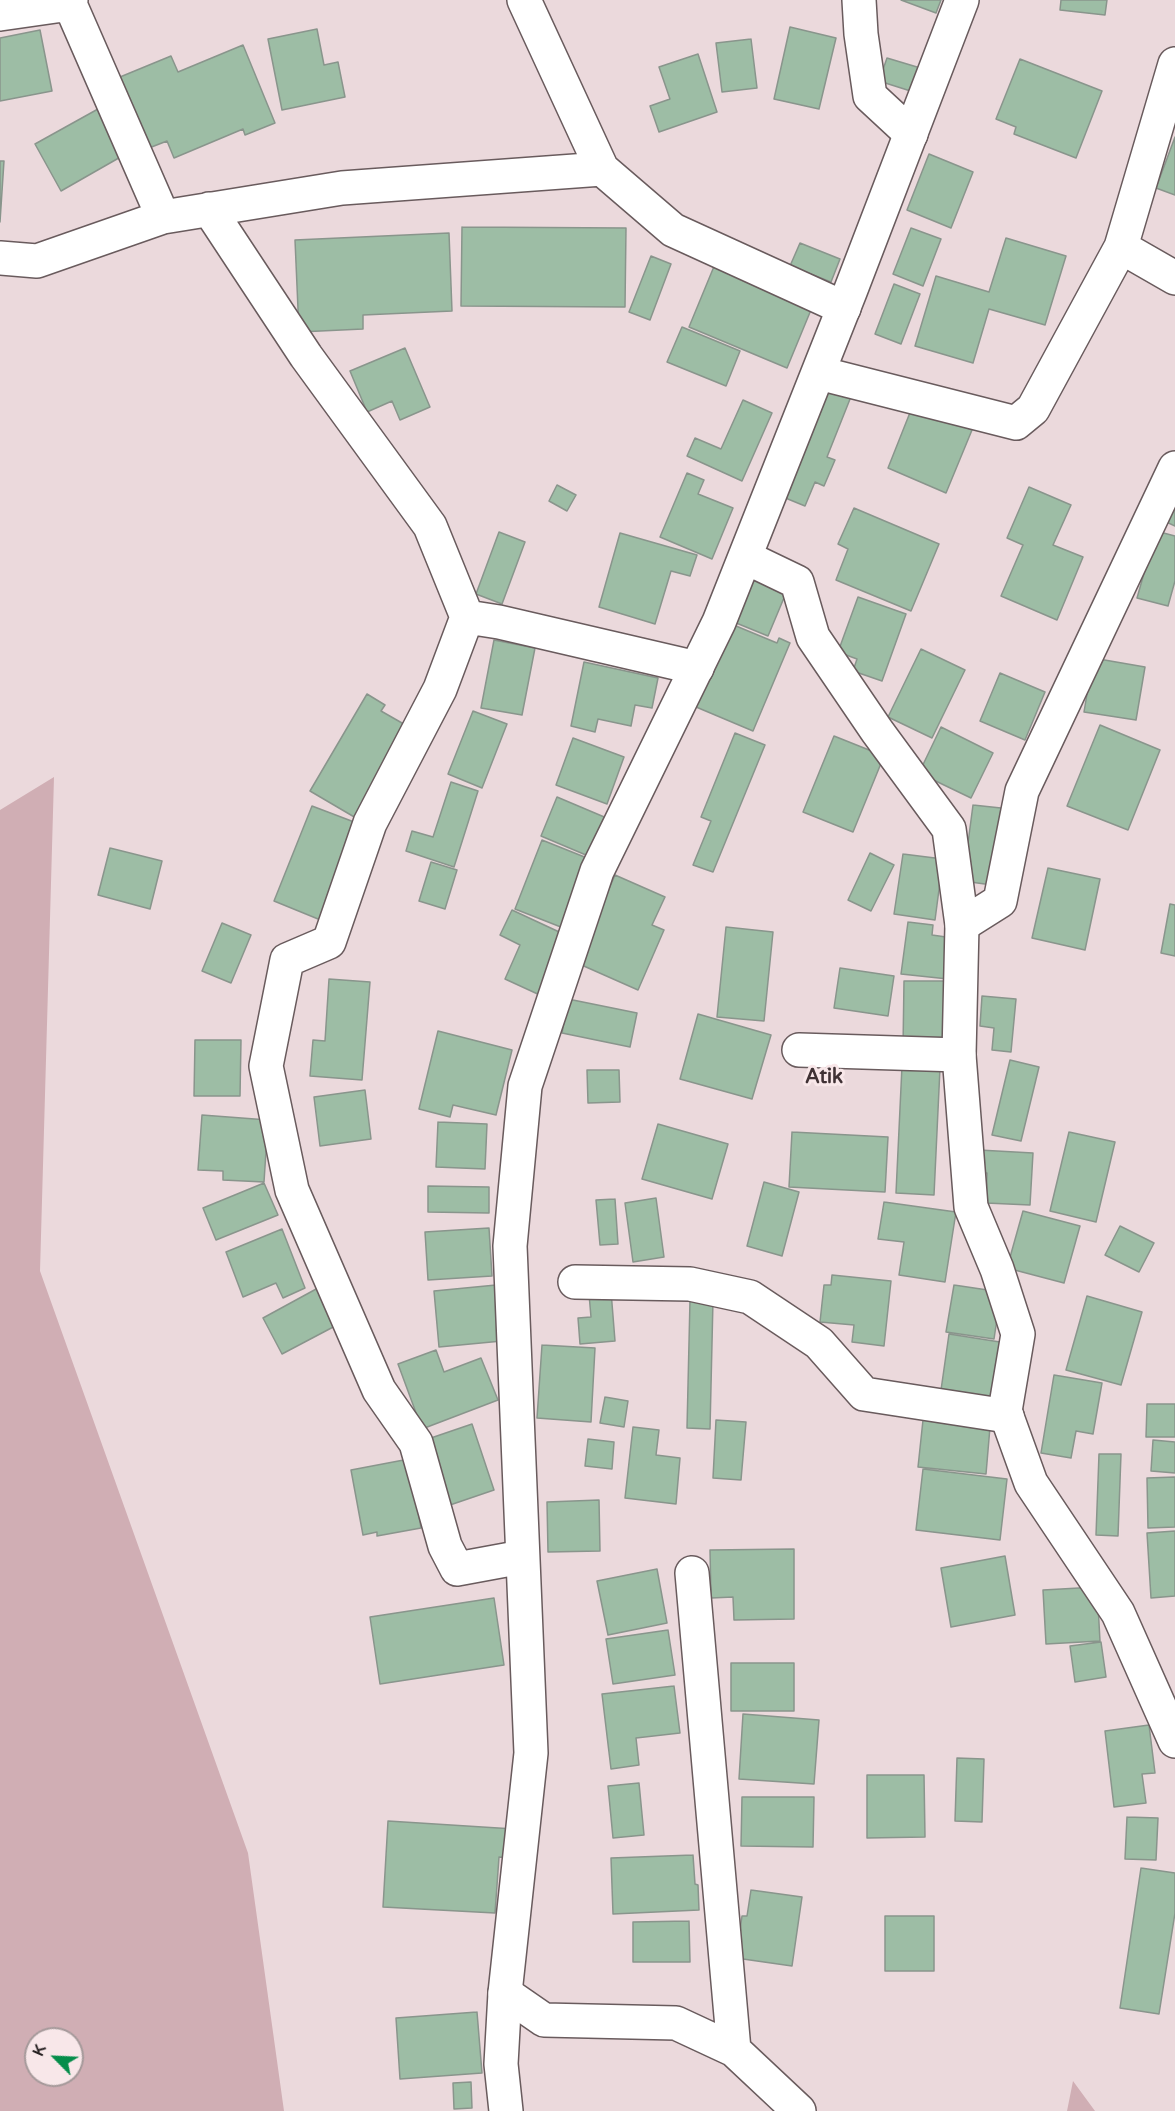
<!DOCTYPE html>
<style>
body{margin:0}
#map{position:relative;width:1175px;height:2111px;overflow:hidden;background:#ebd9dc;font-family:"Varela Round",sans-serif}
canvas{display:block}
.north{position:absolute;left:24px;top:2027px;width:60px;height:60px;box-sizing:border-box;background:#f8e7e9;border:2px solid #a5999a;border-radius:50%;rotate:294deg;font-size:16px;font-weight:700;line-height:24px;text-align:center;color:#292324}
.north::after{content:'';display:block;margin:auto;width:21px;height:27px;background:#058d4a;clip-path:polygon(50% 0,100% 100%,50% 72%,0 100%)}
</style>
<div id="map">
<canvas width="1175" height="2111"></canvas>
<div class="north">K</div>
</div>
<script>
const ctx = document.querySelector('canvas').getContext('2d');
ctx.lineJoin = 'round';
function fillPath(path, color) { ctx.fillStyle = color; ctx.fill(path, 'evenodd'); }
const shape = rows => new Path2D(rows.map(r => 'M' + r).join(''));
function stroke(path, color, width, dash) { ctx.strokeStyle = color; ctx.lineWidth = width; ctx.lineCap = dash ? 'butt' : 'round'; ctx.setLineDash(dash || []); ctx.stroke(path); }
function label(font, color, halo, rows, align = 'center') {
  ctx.font = font + ' "Varela Round",sans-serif'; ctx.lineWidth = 6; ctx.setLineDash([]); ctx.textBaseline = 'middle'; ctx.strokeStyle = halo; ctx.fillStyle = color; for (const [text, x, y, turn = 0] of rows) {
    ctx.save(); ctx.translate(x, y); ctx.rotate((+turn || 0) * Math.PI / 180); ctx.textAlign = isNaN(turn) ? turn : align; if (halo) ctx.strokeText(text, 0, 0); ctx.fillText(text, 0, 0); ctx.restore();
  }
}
const green = shape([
 [54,777,40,1271,248,1853,284,2111,0,2111,0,810],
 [36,2039,72,2039,72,2075,36,2075],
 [1073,2081,1095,2111,1067,2111]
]);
const building = shape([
 [901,0,941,0,936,13,901,0],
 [1061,0,1107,0,1105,15,1060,10,1061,0],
 [790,27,836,38,819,109,774,99,790,27],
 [317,29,324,65,338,62,345,97,282,110,268,39,317,29],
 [40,30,52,91,0,101,0,38,40,30],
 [751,39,757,88,722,92,716,43,751,39],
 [243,45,275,123,245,135,243,129,174,158,167,141,149,148,120,77,171,56,178,72,243,45],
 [698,54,717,112,659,132,650,106,670,99,659,67,698,54],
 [887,58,927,70,920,94,879,81,887,58],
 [1020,59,1102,91,1076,158,1014,134,1016,127,996,119,1020,59],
 [98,109,124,155,61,191,35,144,98,109],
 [1175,137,1175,195,1156,188,1175,137],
 [929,154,973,172,951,228,907,210,929,154],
 [0,161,4,161,0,222,0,161],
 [462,227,626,228,625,307,461,306,462,227],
 [911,228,941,239,923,286,893,274,911,228],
 [449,233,452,311,363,315,363,329,299,332,295,240,449,233],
 [1006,238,1066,256,1045,325,989,309,973,363,915,346,936,276,989,292,1006,238],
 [800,243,840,259,831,282,790,266,800,243],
 [651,256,671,264,650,320,629,312,651,256],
 [715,264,813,305,787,368,689,327,715,264],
 [894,284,920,294,901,344,875,334,894,284],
 [682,327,740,351,726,386,667,362,682,327],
 [405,348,430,407,400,420,392,401,367,412,350,371,405,348],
 [824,378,854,389,827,457,835,460,824,486,815,482,805,506,778,495,824,378],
 [743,400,772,413,742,481,687,456,695,438,721,449,743,400],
 [913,405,972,430,946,493,888,468,913,405],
 [687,473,704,480,698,494,733,508,712,559,660,537,687,473],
 [557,485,576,495,567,511,549,501,557,485],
 [1029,487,1071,505,1053,545,1083,557,1057,620,1001,596,1023,545,1007,538,1029,487],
 [1175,487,1175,526,1160,519,1175,487],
 [854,508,939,544,911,611,836,580,848,549,838,544,854,508],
 [1156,531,1175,536,1175,581,1168,606,1137,598,1156,531],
 [499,532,525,542,502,604,476,594,499,532],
 [620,533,697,555,690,576,671,571,655,624,599,607,620,533],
 [741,575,786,593,768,636,724,618,741,575],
 [858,597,906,614,882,681,853,671,857,659,838,652,858,597],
 [724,621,777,643,779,638,790,643,753,731,689,704,724,621],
 [494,640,535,648,522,715,481,708,494,640],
 [921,649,965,670,932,738,888,717,921,649],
 [1093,658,1145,667,1136,720,1084,712,1093,658],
 [584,662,658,678,652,708,635,705,631,726,598,719,595,732,571,726,584,662],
 [1000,673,1045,692,1025,740,980,721,1000,673],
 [367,694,385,705,381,711,409,727,356,818,310,791,367,694],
 [473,711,507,724,482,788,448,774,473,711],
 [1100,725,1160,750,1128,830,1067,806,1100,725],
 [941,727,993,753,971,798,919,773,941,727],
 [735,733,765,745,713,872,693,865,711,821,701,817,735,733],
 [834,736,884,756,853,832,803,812,834,736],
 [573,738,624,757,607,804,556,785,573,738],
 [451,782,478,791,454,867,406,851,412,831,433,837,451,782],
 [557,797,609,819,593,858,541,836,557,797],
 [973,805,1001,808,992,885,963,881,973,805],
 [312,806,362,825,323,921,274,901,312,806],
 [542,840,597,862,571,931,515,909,542,840],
 [110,848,162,861,150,909,98,895,110,848],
 [870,853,894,865,871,911,848,900,870,853],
 [903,854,943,859,935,920,894,914,903,854],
 [431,862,457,870,445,909,419,901,431,862],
 [1048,868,1100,879,1085,950,1032,938,1048,868],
 [615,875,665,897,652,925,664,930,638,990,577,963,615,875],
 [1170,904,1175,905,1175,956,1161,953,1170,904],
 [512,910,570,937,542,996,505,979,520,945,500,935,512,910],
 [908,922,933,925,932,935,953,938,948,979,901,974,908,922],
 [222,923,251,935,231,983,202,971,222,923],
 [726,927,773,932,764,1021,717,1017,726,927],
 [840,968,894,976,888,1016,834,1008,840,968],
 [329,979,370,982,362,1080,310,1076,313,1040,325,1041,329,979],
 [904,981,945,981,944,1047,903,1047,904,981],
 [982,996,1016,999,1011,1052,992,1050,994,1028,980,1026,982,996],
 [568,999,637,1013,630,1047,562,1033,568,999],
 [698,1014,771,1035,752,1099,680,1079,698,1014],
 [438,1031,512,1050,496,1115,453,1105,450,1117,419,1109,438,1031],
 [195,1040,241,1040,240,1096,194,1096,195,1040],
 [1010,1060,1039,1067,1021,1141,992,1135,1010,1060],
 [902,1066,940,1068,934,1195,896,1193,902,1066],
 [587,1070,619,1070,620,1102,588,1103,587,1070],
 [365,1090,371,1139,320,1146,314,1097,365,1090],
 [202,1115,268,1120,264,1182,223,1180,223,1171,198,1170,202,1115],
 [438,1122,487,1124,485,1169,436,1167,438,1122],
 [658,1124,728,1144,712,1199,642,1179,658,1124],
 [792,1132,888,1137,885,1192,789,1187,792,1132],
 [1069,1132,1115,1142,1096,1222,1050,1211,1069,1132],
 [979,1150,1033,1153,1030,1205,986,1203,987,1173,977,1173,979,1150],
 [764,1182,799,1192,782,1256,747,1246,764,1182],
 [264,1183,278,1215,216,1240,203,1208,264,1183],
 [428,1186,489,1187,489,1213,428,1212,428,1186],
 [656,1198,664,1257,633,1262,625,1203,656,1198],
 [615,1199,618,1244,600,1245,596,1200,615,1199],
 [884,1202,956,1212,945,1282,899,1275,904,1242,878,1239,884,1202],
 [1023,1211,1080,1226,1064,1283,1007,1268,1023,1211],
 [1120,1226,1154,1243,1139,1272,1105,1255,1120,1226],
 [489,1228,492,1276,428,1280,425,1232,489,1228],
 [282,1229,305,1288,283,1298,276,1283,243,1297,226,1252,282,1229],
 [832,1275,891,1281,884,1346,852,1342,854,1325,820,1322,824,1285,831,1285,832,1275],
 [496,1285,502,1341,439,1347,434,1291,496,1285],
 [954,1285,1001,1292,994,1339,946,1332,954,1285],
 [318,1288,337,1325,282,1354,263,1318,318,1288],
 [611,1291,615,1341,580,1344,578,1318,591,1317,589,1294,611,1291],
 [1087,1296,1142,1312,1121,1385,1066,1370,1087,1296],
 [690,1300,713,1300,710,1429,687,1428,690,1300],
 [949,1334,1000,1342,991,1398,941,1390,949,1334],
 [542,1345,595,1348,591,1422,537,1418,542,1345],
 [436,1350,444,1372,481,1358,498,1400,422,1429,398,1364,436,1350],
 [1054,1375,1102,1383,1093,1434,1076,1431,1071,1458,1041,1453,1054,1375],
 [605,1397,628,1401,624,1427,600,1423,605,1397],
 [1147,1404,1175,1404,1175,1437,1146,1437,1147,1404],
 [716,1420,746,1422,741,1480,713,1478,716,1420],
 [923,1420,990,1427,986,1474,918,1467,923,1420],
 [472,1424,494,1490,450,1505,428,1439,472,1424],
 [633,1427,659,1430,656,1455,680,1458,676,1504,625,1498,633,1427],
 [588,1439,614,1442,612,1469,585,1466,588,1439],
 [1153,1440,1175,1442,1175,1473,1151,1471,1153,1440],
 [1099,1454,1121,1454,1118,1536,1096,1535,1099,1454],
 [409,1459,421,1528,377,1536,377,1532,363,1535,351,1470,409,1459],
 [923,1469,1007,1479,1000,1540,916,1530,923,1469],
 [1175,1477,1175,1527,1148,1528,1147,1478,1175,1477],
 [599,1500,600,1551,548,1552,547,1502,599,1500],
 [1175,1531,1175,1596,1151,1598,1147,1533,1175,1531],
 [794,1549,794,1619,734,1620,733,1597,711,1598,710,1550,794,1549],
 [1005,1556,1015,1615,951,1627,941,1568,1005,1556],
 [657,1569,667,1623,608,1635,597,1581,657,1569],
 [1097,1587,1100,1641,1046,1644,1043,1590,1097,1587],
 [494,1598,504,1665,380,1684,370,1617,494,1598],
 [668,1630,675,1675,613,1684,606,1639,668,1630],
 [1101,1642,1106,1677,1075,1682,1070,1646,1101,1642],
 [731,1663,794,1663,794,1711,731,1711,731,1663],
 [674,1686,680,1733,636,1738,639,1765,611,1769,602,1694,674,1686],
 [743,1714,819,1720,814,1784,739,1779,743,1714],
 [1149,1725,1155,1773,1142,1774,1146,1803,1114,1807,1105,1731,1149,1725],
 [957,1758,984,1759,982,1822,955,1821,957,1758],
 [867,1775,924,1775,925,1837,867,1838,867,1775],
 [639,1783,644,1835,613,1838,608,1786,639,1783],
 [742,1797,814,1797,813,1847,741,1846,742,1797],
 [1127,1817,1158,1818,1156,1860,1125,1859,1127,1817],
 [388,1821,514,1829,512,1858,499,1857,495,1913,383,1907,388,1821],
 [693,1855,695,1884,698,1885,699,1910,613,1914,611,1858,693,1855],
 [1141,1868,1175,1873,1175,1913,1159,2014,1120,2008,1141,1868],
 [751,1890,802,1897,792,1966,736,1958,742,1916,747,1916,751,1890],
 [885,1916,934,1916,934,1971,885,1971,885,1916],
 [689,1921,690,1962,633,1962,633,1922,689,1921],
 [477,2012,482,2073,400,2079,396,2018,477,2012],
 [471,2082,472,2108,454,2109,453,2083,471,2082]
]);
const minor = shape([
 [524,0,602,169],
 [859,0,861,34,870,96,911,134],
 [70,4,163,217],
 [0,14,70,4,71,0],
 [209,209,306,356,430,526,467,617,440,689,370,823,329,942,287,960,266,1066,292,1190,379,1390,416,1443,445,1546,457,1569,522,1557],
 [1121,247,1175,278],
 [0,258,37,261,163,217,342,188,602,169,673,230,844,308],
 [819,373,1016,423,1033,409,1121,247,1175,64],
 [467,617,499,622,697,668],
 [962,925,1000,901,1022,791,1175,468],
 [799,1050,959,1055],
 [575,1282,690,1284,750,1297,819,1343,864,1394,1007,1416],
 [692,1573,734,2050],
 [505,1993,544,2020,676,2023,734,2050,799,2111]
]);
const tertiary = shape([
 [745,557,797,582,813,637,877,731,949,829,962,925,959,1055,971,1207,997,1269,1018,1334,1005,1411,1031,1483,1118,1613,1175,1741],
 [506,2111,501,2064,505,1993,531,1753,510,1246,525,1086,597,871,719,622,850,292,962,0]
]);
const quarterNames = [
 ["Atik",824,1078]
];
fillPath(green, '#d0aeb4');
fillPath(building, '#9dbda5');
stroke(building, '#89958c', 1.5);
stroke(minor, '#695b5d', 36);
stroke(tertiary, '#695b5d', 36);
stroke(minor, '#fff', 33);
stroke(tertiary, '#fff', 33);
label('bold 20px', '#3f3134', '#f8e7e9', quarterNames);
</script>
